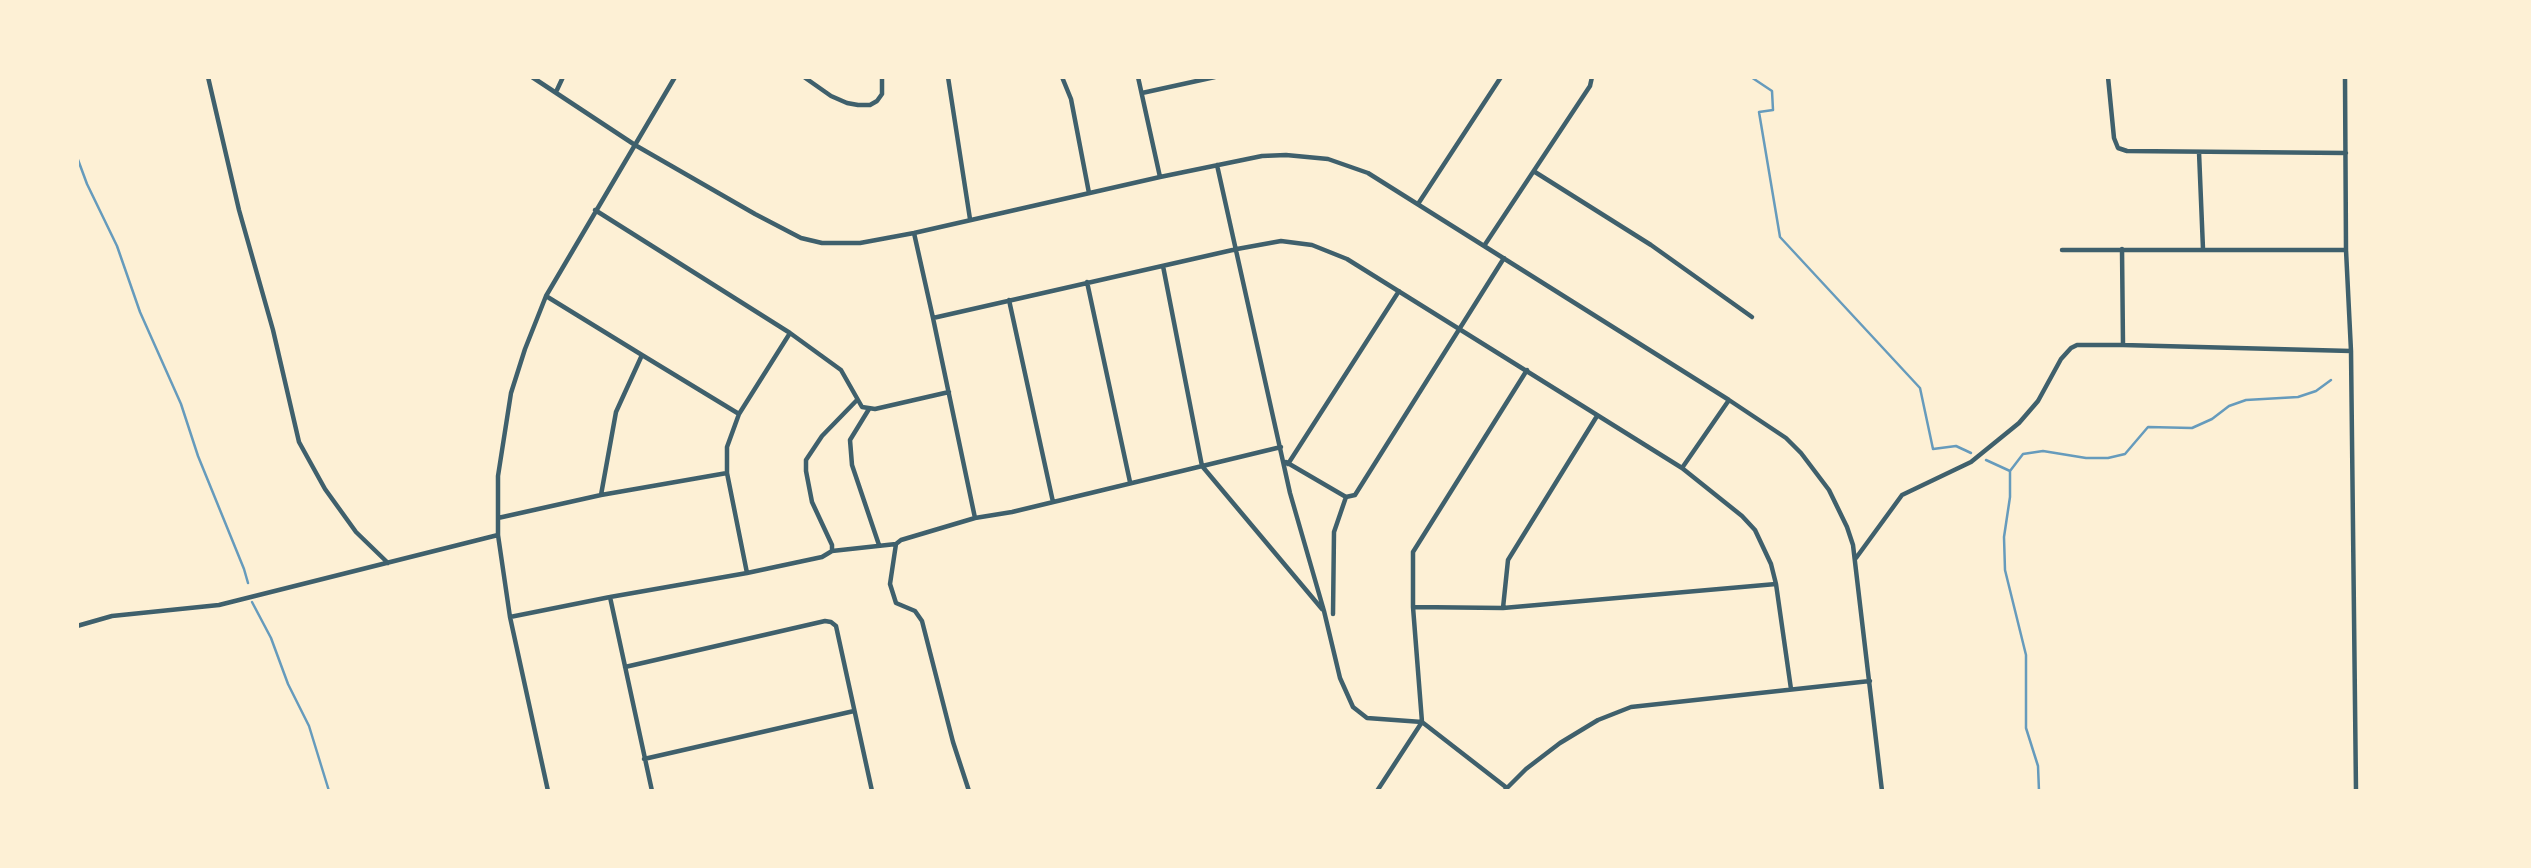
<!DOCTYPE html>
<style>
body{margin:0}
#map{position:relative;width:2531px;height:868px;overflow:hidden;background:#fdf0d5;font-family:"Titillium Web",sans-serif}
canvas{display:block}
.frame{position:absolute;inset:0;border:79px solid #fdf0d5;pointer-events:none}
</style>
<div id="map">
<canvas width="2531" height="868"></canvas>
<div class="frame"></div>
</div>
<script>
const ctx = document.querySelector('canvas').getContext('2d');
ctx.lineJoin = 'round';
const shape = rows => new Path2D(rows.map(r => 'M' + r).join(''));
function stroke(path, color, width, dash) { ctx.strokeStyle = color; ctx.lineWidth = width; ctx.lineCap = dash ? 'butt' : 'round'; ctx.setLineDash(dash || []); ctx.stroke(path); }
const stream = shape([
 [1751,77,1772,91,1773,110,1759,112,1780,237,1920,388,1933,449,1956,446,1971,453],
 [77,157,87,184,117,246,140,312,181,404,198,456,244,569,248,583],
 [1986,460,2010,471,2010,497,2004,537,2005,570,2026,655,2026,728,2038,766,2039,791],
 [2010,471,2023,454,2043,451,2086,458,2108,458,2125,454,2148,427,2192,428,2212,419,2229,406,2246,400,2298,397,2316,391,2331,380],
 [252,602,271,638,288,684,309,726,329,791]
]);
const minor = shape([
 [208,77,239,210,273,330,299,442,325,489,356,532,388,563],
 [532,77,635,145,755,214,801,238,822,243,860,243,914,233,1160,177,1262,156,1286,155,1328,159,1368,173,1729,400,1786,438,1801,453,1829,490,1847,527,1853,545,1882,791],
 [804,77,831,96,847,103,858,105,870,105,877,101,882,94,882,77],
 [948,77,970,219],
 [1062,77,1071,99,1089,193],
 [1138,77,1160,177],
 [2108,77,2114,138,2118,148,2127,151,2346,153],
 [2345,77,2346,250,2351,351,2356,791],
 [556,92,563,77],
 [1142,93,1215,77],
 [2199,152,2203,249],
 [1217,165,1290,493,1324,611,1340,678,1353,707,1367,718,1422,722,1507,788],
 [1535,172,1651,245,1752,317],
 [1418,204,1501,77],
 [914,233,933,318,1237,249,1281,241,1312,245,1347,259,1682,468,1742,516,1755,530,1771,564,1776,584,1791,689],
 [1484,246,1590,86,1592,77],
 [2122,249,2123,345],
 [2062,250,2346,250],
 [1163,266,1202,466,1322,609],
 [1087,282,1130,482],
 [546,296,642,355,616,412,601,495],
 [1009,300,1053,502],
 [933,318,975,518,1012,512,1281,447],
 [790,333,841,370,862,407,875,409,949,392],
 [642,355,739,414],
 [869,409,850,440,852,465,879,545],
 [1286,462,1346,497],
 [1288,464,1399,291],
 [1682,468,1729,400],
 [1346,497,1355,495,1504,258],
 [498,518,601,495,727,473],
 [832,551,832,545,812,502,806,471,806,460,822,436,857,400],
 [1856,558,1902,495,1971,462,2019,423,2038,401,2061,359,2071,348,2077,345,2123,345,2351,351],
 [747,573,822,557,832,551,896,544],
 [610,597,652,791],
 [1413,607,1503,608,1776,584],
 [1503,608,1508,560,1597,416],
 [1333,614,1334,532,1346,497],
 [510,617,610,597,747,573,727,473,727,447,739,414,790,333,595,210],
 [77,626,112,616,219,605,498,535],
 [625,667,825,621,831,622,836,626,872,791],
 [644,759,854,711],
 [548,791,510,617,498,535,498,476,511,393,525,349,546,296,675,77],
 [969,791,953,742,922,621,915,611,896,603,890,584,896,544,901,540,975,518],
 [1377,791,1422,722,1413,607,1413,552,1527,370],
 [1504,791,1526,769,1560,743,1598,720,1631,707,1870,681]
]);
stroke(stream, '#669bbc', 2.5);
stroke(minor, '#3f606c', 4.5);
</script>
